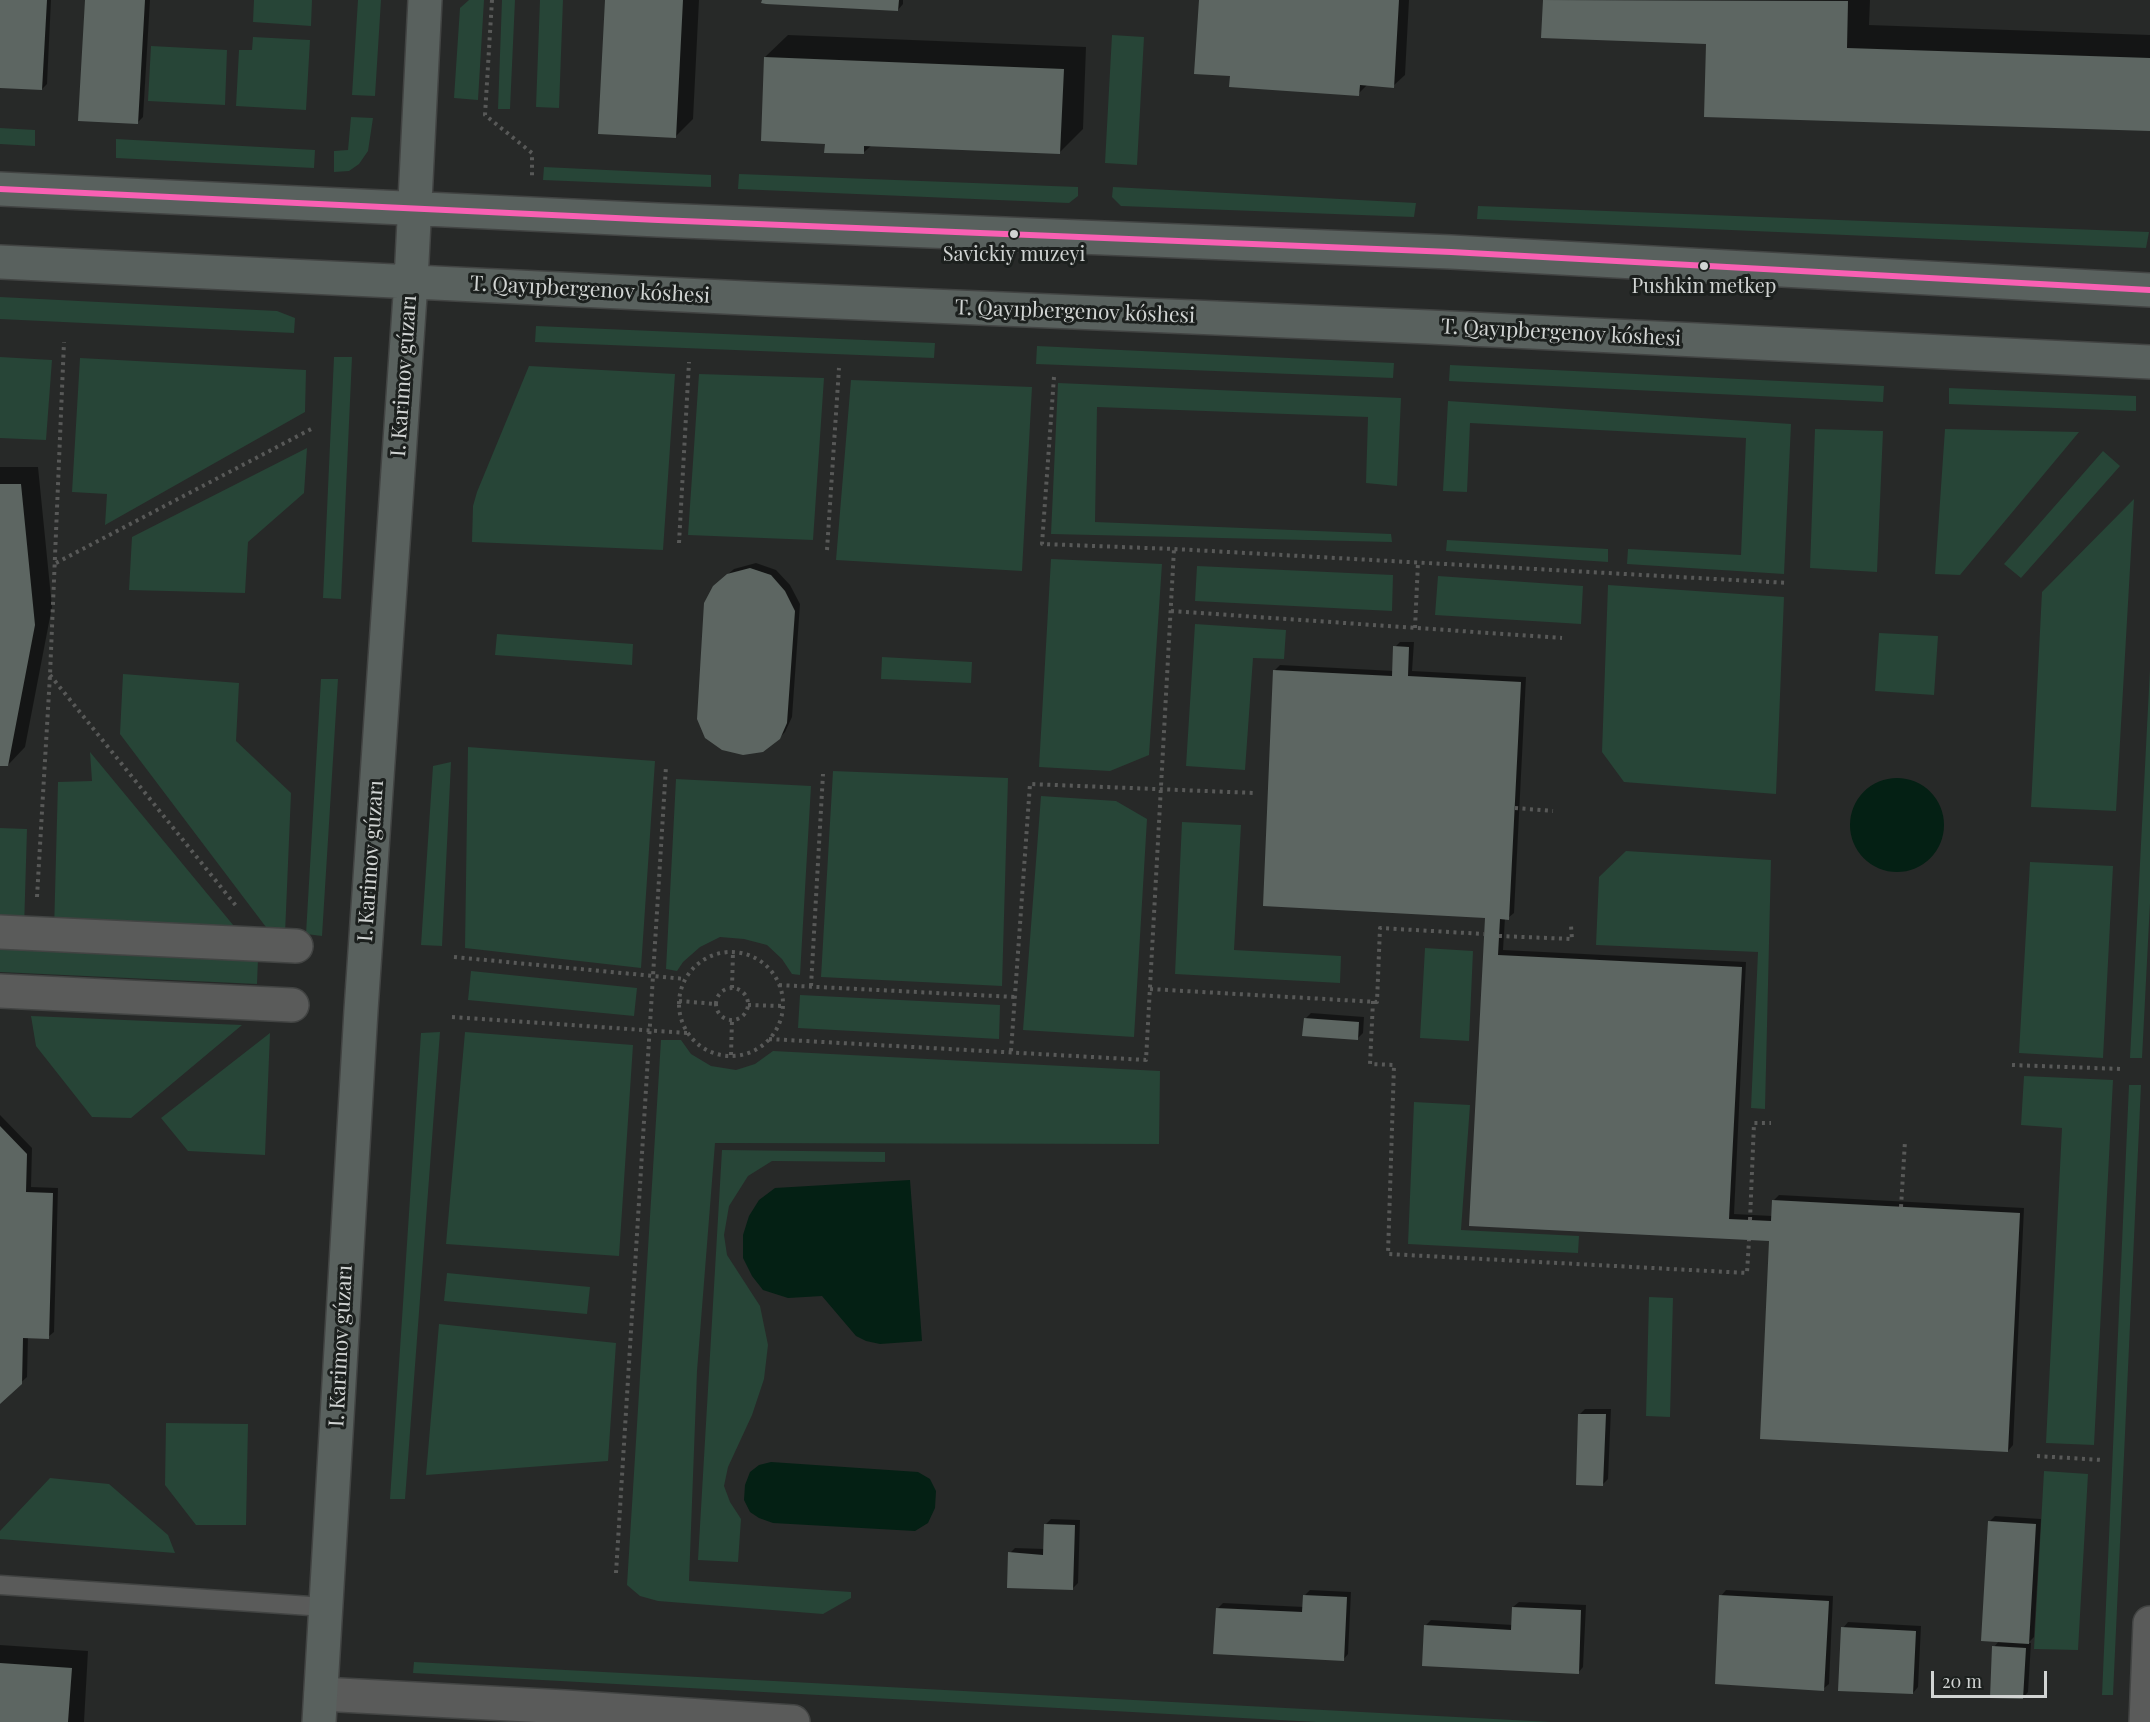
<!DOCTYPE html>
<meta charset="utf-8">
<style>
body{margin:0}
#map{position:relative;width:2150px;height:1722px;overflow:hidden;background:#272928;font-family:"Playfair Display",serif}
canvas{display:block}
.scale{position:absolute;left:1931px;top:1671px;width:116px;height:27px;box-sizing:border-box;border:3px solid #d1d4d3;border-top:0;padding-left:8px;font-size:18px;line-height:21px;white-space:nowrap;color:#d1d4d3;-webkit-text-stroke:4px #1c201e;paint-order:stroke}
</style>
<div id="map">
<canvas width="2150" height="1722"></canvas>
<div class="scale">20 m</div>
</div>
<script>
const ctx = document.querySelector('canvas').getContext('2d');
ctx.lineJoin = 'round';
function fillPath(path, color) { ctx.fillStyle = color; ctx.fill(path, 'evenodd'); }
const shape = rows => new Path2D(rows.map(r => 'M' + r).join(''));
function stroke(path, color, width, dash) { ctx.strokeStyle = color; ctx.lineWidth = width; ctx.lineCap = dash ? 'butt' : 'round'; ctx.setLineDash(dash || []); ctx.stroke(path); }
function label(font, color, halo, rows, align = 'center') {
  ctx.font = font + ' "Playfair Display",serif'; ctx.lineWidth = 6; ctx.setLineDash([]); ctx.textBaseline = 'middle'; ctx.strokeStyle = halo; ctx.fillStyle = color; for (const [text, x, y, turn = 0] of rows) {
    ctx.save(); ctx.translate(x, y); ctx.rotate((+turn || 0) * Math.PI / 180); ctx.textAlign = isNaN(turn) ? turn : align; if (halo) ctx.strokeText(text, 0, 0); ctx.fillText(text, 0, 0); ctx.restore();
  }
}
const green = shape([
 [254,0,312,0,311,26,253,22],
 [358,0,381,0,375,96,352,95],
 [469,0,484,0,478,100,454,98,460,8],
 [502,0,515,0,510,109,498,109],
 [540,0,563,0,559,108,536,107],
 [1112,35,1144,37,1137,165,1105,163],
 [253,37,310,40,306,110,236,106,239,50,252,50],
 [151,46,227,50,225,105,148,101],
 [351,117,373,118,368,151,359,164,349,171,334,172,334,151,348,150],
 [0,128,35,130,35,146,0,144],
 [116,139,315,150,314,168,116,158],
 [544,167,711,175,711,187,543,180],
 [739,174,1078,187,1078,196,1069,203,738,189],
 [1113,187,1416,203,1414,217,1121,206,1112,197],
 [1478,206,2149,232,2146,248,1477,219],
 [0,297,277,311,295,318,294,333,0,319],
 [536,326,935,343,934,358,535,342],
 [1037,346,1394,363,1393,378,1036,364],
 [0,357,52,360,46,440,0,438],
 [334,357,352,357,341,599,323,598],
 [80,358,306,370,305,412,105,525,107,494,72,492],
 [1450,365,1884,386,1883,402,1449,381],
 [529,366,675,374,663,550,472,542,473,506,477,492],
 [699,374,824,378,813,540,688,535],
 [851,380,1032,387,1022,571,836,560],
 [1058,383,1401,398,1397,486,1366,483,1368,417,1097,407,1095,522,1391,534,1392,542,1051,534],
 [1949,388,2136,396,2136,411,1949,404],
 [1448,401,1791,424,1784,574,1627,564,1628,549,1741,555,1746,438,1470,423,1467,492,1443,491],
 [1815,429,1883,431,1877,572,1810,568],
 [1945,429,2079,432,1960,575,1935,574],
 [307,448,304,493,248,542,245,593,129,590,132,537],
 [2103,451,2120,466,2021,578,2004,564],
 [2134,499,2116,811,2031,807,2042,592],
 [1447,540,1608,549,1608,562,1446,551],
 [1051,559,1162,564,1149,755,1110,771,1039,767],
 [1197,566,1393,575,1392,611,1195,601],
 [1438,576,1583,586,1581,624,1435,615],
 [1608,585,1784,597,1776,794,1624,782,1602,752],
 [1195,624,1286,630,1284,659,1253,658,1245,770,1186,766],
 [1879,633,1938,636,1934,695,1875,691],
 [497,634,633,644,632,665,495,655],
 [882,657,972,662,971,683,881,679],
 [2150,669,2150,903,2142,1058,2130,1058],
 [123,674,239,683,236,741,291,793,285,934,278,943,120,734],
 [321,679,338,679,322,936,306,934],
 [468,747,655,761,641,968,465,948],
 [90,752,248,943,54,931,58,782,92,781],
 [451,762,442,946,421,945,433,766],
 [833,771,1008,778,1002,986,821,977],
 [676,779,811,786,800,975,792,974,782,959,767,945,744,939,720,937,700,947,683,962,677,971,666,969],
 [1041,796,1116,801,1147,819,1134,1037,1023,1030],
 [1182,822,1241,825,1234,950,1341,956,1340,983,1175,974],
 [0,828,27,829,24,929,0,928],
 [1626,851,1771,860,1765,1109,1751,1108,1758,952,1596,945,1599,877],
 [2030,862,2113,866,2103,1058,2019,1053],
 [0,947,258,959,257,984,0,972],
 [1425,948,1473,951,1469,1041,1420,1038],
 [471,971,637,988,634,1016,468,1000],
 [800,995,1000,1005,999,1039,798,1028],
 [31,1016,242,1025,131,1118,92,1117,36,1046],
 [440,1032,405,1499,390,1499,421,1033],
 [465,1032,633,1045,619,1256,446,1244],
 [270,1033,265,1155,188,1151,161,1118],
 [661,1040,681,1040,691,1054,711,1066,736,1070,755,1064,773,1051,1160,1071,1159,1144,715,1143,697,1371,689,1581,851,1592,851,1598,823,1614,658,1601,640,1596,627,1585],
 [2024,1076,2113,1080,2094,1445,2046,1443,2062,1128,2021,1125],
 [2129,1085,2141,1085,2113,1695,2102,1695],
 [1414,1102,1470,1105,1461,1230,1579,1236,1578,1253,1408,1244],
 [722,1150,885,1152,885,1162,772,1161,748,1176,729,1206,724,1235,727,1255,760,1306,768,1345,764,1379,752,1415,728,1467,724,1486,730,1502,741,1519,738,1562,698,1560],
 [447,1273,590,1287,587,1314,444,1301],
 [1649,1297,1673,1298,1670,1417,1646,1416],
 [439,1324,616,1343,608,1461,426,1475],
 [166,1423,248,1424,246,1525,196,1525,165,1485],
 [2044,1471,2088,1474,2078,1650,2034,1649],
 [50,1478,109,1484,168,1535,175,1553,0,1539,0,1531],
 [414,1662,1551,1722,1316,1722,413,1673]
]);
const water = shape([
 '1850 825a47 47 0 1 1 94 0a47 47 0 1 1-94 0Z',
 [910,1180,922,1341,880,1344,866,1341,856,1336,822,1296,788,1298,763,1290,752,1276,743,1258,743,1235,749,1216,759,1200,775,1188],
 [771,1462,918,1472,930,1479,936,1491,935,1508,928,1523,915,1531,773,1523,759,1518,750,1512,744,1500,745,1485,750,1472,759,1465]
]);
const shadow = shape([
 [0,0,51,0,47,84,42,89,0,87],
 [87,0,150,0,143,117,137,123],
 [607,0,699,0,693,119,675,137],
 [763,0,903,0,903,4,898,10],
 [1200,0,1409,0,1405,75,1393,86,1368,84,1358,94,1232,75],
 [1544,0,1870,0,1869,25,2150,35,2150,130,1710,42,1543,36],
 [788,35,1086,47,1083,129,1060,152,872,145,863,153,827,142,765,57],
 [0,467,38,467,52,607,25,747,8,765,0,765],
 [756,563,776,570,790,585,800,604,792,717,785,732,779,738,720,581,734,569],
 [1400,642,1414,642,1412,671,1526,677,1514,913,1508,918,1505,918,1503,950,1746,962,1734,1214,1772,1216,1773,1201,1779,1195,2024,1208,2013,1445,2008,1451,1771,1240,1471,1224,1486,917,1275,670,1280,665,1394,671,1395,647],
 [1311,1013,1364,1017,1363,1033,1357,1039,1305,1019],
 [0,1115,32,1148,31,1187,58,1188,54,1332,48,1337,28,1337,27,1377,0,1402],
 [1585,1409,1611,1409,1608,1479,1603,1484,1580,1414],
 [1995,1516,2041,1519,2034,1637,2028,1643,2031,1643,2028,1692,2023,1698,1994,1647,1999,1641,1989,1522],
 [1051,1519,1080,1520,1078,1583,1072,1589,1010,1553,1015,1548,1045,1549,1046,1524],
 [1310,1590,1351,1592,1348,1654,1343,1660,1217,1609,1223,1603,1304,1607,1304,1596],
 [1726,1590,1833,1596,1829,1684,1823,1689,1721,1596],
 [1519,1602,1586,1605,1583,1667,1578,1673,1425,1626,1431,1620,1513,1625,1513,1607],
 [1848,1622,1921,1626,1918,1687,1913,1693,1843,1628],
 [0,1645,88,1651,84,1722,0,1722]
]);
const building = shape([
 [0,0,47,0,42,90,0,88],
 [85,0,145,0,138,124,78,121],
 [605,0,683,0,676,138,598,134],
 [762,0,899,0,898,11,766,4,761,3],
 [1199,0,1399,0,1394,88,1360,85,1359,96,1229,87,1230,76,1194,74],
 [1543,0,1848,1,1847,48,2150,58,2150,131,1704,117,1706,44,1541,38],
 [764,57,1064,69,1060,154,864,146,864,154,824,153,825,144,761,141],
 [0,484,21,484,35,625,8,766,0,766],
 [750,568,771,575,785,591,795,611,787,723,780,739,763,752,743,755,722,750,705,738,697,719,704,603,713,586,727,574],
 [1393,646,1409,647,1408,676,1521,682,1509,920,1500,919,1498,955,1742,967,1729,1219,1771,1221,1772,1200,2020,1213,2008,1452,1760,1439,1769,1241,1469,1226,1485,918,1263,906,1273,670,1392,676],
 [1304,1018,1359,1022,1358,1040,1302,1036],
 [0,1126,27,1154,26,1192,53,1193,49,1339,23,1338,22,1384,0,1404],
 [1578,1414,1606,1414,1603,1486,1576,1485],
 [1988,1521,2036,1524,2029,1644,1981,1641],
 [1044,1524,1075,1525,1073,1590,1007,1588,1008,1552,1043,1555],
 [1303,1595,1347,1597,1344,1661,1213,1654,1216,1608,1302,1612],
 [1719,1595,1829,1601,1824,1691,1715,1684],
 [1512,1607,1581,1610,1579,1674,1422,1666,1424,1625,1511,1630],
 [1841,1627,1916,1631,1913,1694,1838,1691],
 [1992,1646,2026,1648,2023,1699,1990,1698],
 [0,1663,72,1668,68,1722,0,1722]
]);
const path = shape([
 [492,0,485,115,532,153,532,178],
 [1054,377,1042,544,1174,549,1788,583],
 [679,543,689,362],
 [827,550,839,368],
 [56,563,315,427],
 [1171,611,1562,638],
 [1415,628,1418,562],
 [50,675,237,907],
 [1515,808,1553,811],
 [37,897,50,675,64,342],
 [1499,936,1572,939,1571,926],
 '679 1004a52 52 0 1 1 104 0a52 52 0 1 1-104 0Z',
 [454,957,685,979],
 [779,985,1015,997],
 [811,986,823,774],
 [732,988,733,952],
 '716 1004a16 16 0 1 1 32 0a16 16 0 1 1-32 0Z',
 [1150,989,1377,1002,1380,928,1484,934],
 [679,1001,716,1004],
 [1373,1001,1370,1064,1394,1065,1388,1254,1747,1273,1749,1240],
 [748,1005,783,1006],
 [452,1017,688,1033],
 [769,1039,1146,1060,1174,549],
 [1011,1051,1030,784,1255,793],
 [731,1055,732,1020],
 [2012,1065,2121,1069],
 [1901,1207,1905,1141],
 [1750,1220,1754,1123,1771,1123],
 [2037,1456,2102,1460],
 [616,1573,666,766]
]);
const lane = shape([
 [0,1585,325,1607]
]);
const street = shape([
 [0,932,296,946],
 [0,991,292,1005],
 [321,1694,565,1707,793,1722],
 [2146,1722,2150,1623]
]);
const secondary = shape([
 [0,189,658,220,1451,252,2150,290],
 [0,262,766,299,1429,327,2150,362],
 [319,1722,361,1010,411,281,425,0]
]);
const bus1 = shape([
 [0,189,658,220,1451,252,2150,290]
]);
const markers = [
 [1014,234,5,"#d1d4d3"],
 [1704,266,5,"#d1d4d3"]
];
const busNames = [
 ["Savickiy muzeyi",1014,255],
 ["Pushkin metkep",1704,287]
];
const streetNames = [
 ["T. Qayıpbergenov kóshesi",590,290,3],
 ["T. Qayıpbergenov kóshesi",1075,312,2],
 ["T. Qayıpbergenov kóshesi",1561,333,3],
 ["I. Karimov gúzarı",404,376,-86],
 ["I. Karimov gúzarı",371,861,-86],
 ["I. Karimov gúzarı",341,1346,-87]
];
fillPath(green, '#274537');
fillPath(water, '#042014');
fillPath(shadow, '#0007');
fillPath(building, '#5d6662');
stroke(lane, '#424443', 21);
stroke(street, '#424443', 36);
stroke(secondary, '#424443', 36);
stroke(path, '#585958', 4, [3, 4.5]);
stroke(lane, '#5a5b5a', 18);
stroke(street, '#5a5b5a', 33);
stroke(secondary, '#59615e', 33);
stroke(bus1, '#f860b3', 6);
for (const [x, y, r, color] of markers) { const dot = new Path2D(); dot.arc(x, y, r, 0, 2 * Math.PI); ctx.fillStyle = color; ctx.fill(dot); stroke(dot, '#1c201e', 2); }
label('20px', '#d1d4d3', '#1c201e', busNames);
label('21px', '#d1d4d3', '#1c201e', streetNames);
</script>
